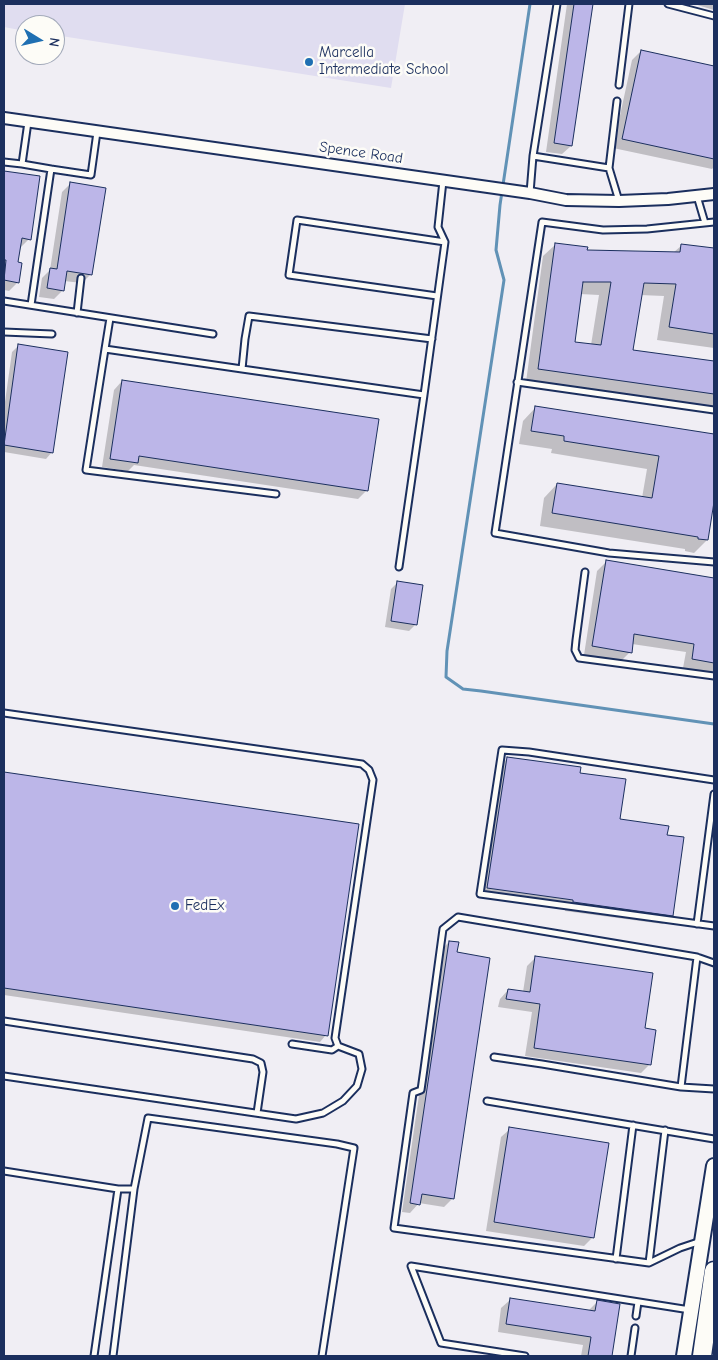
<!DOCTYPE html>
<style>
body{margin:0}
#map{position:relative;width:718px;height:1360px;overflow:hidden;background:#f0eef4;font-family:"Comic Neue",sans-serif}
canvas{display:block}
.frame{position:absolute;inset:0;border:5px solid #1b2f5e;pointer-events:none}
.north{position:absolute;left:15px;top:15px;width:50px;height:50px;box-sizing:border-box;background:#fdfcf7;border:1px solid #a3aaba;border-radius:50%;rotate:99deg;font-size:14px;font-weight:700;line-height:20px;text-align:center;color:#1b2f5e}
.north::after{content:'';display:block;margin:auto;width:18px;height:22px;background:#1f6fb2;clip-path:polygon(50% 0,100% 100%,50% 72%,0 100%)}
</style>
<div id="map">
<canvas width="718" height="1360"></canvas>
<div class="frame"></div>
<div class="north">N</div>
</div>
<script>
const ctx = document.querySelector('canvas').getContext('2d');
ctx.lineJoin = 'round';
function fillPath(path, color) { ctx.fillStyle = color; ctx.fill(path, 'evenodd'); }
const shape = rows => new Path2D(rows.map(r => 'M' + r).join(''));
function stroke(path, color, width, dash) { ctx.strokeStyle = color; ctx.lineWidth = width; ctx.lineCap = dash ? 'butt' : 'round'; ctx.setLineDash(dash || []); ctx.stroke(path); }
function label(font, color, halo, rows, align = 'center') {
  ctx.font = font + ' "Comic Neue",sans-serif'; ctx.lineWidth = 5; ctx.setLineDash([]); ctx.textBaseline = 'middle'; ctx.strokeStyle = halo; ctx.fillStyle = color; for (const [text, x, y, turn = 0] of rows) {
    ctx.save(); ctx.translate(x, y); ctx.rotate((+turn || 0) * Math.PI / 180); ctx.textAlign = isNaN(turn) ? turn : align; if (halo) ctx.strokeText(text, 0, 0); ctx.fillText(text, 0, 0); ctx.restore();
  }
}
const built = shape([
 [4,4,405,4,391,88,55,35,55,25,25,25,25,31,4,27]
]);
const shadow = shape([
 [567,4,592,4,571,146,562,154,546,152],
 [694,4,714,4,714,10],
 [641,51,714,67,714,167,712,169,613,148,632,60],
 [4,172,39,177,29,239,20,248,19,248,17,263,18,282,9,291,4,290],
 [71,183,91,274,82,283,64,281,63,290,54,299,39,297,42,278,50,270,62,192],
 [556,244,586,251,673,253,682,245,714,249,714,348,657,340,664,296,640,295,631,351,714,362,714,408,526,382,543,256],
 [580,294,599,295,591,345,573,343],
 [19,345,52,452,46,459,4,452,4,409,12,352],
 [122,381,367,490,358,499,134,465,128,471,102,467,114,390],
 [536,407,714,436,714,494,707,540,694,553,685,551,685,549,540,526,544,498,557,484,642,498,647,469,551,453,552,449,519,444,523,421],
 [606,562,714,579,714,673,683,668,686,652,632,644,630,652,621,661,584,655,597,571],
 [398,582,416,624,409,631,385,627,391,589],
 [507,759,579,774,619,820,666,836,671,915,663,924,565,911,565,908,479,896,498,767],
 [4,774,357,825,326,1035,320,1042,4,995],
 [449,942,456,953,453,1198,444,1207,419,1203,410,1213,402,1212,440,951],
 [536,957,643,1029,650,1064,641,1073,525,1056,532,1012,498,1007,500,999,508,990,523,992,527,966],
 [510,1129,593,1237,584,1246,486,1231,501,1137],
 [510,1300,588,1311,597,1302,618,1305,611,1356,581,1356,583,1345,498,1332,501,1308]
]);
const stream = shape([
 [530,4,500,205,496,250,504,280,447,651,446,677,463,689,481,691,714,724]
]);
const building = shape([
 [574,4,593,4,572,146,554,143,574,4],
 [641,50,714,66,714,159,622,139,641,50],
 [4,171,40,176,31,240,22,238,18,262,22,263,19,283,4,280,6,260,4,260,4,171],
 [70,182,106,188,92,275,67,271,64,291,47,288,50,268,57,269,70,182],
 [555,243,588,247,587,250,680,252,681,244,714,248,714,334,669,327,676,284,644,283,633,350,714,361,714,394,538,369,555,243],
 [583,282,611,282,601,345,575,342,583,282],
 [18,344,68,352,53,453,4,445,18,344],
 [122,380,379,419,368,491,139,456,138,463,110,459,122,380],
 [535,406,714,434,714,502,708,540,698,539,698,537,552,513,557,483,652,498,659,456,564,441,564,436,531,431,535,406],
 [606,560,714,578,714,663,692,659,694,644,634,634,632,653,592,646,606,560],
 [397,581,423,585,417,625,391,621,397,581],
 [507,757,581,767,580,773,626,779,620,819,669,826,667,835,684,837,673,916,573,902,573,900,487,888,507,757],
 [4,772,359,824,328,1036,4,988,4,772],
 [449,941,459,942,457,952,490,958,454,1199,422,1194,420,1205,410,1203,449,941],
 [535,956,653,973,645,1028,656,1030,651,1065,534,1048,540,1004,506,999,508,989,530,992,535,956],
 [509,1127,609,1143,594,1238,494,1222,509,1127],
 [510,1298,595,1311,597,1300,620,1304,612,1356,588,1356,591,1337,506,1324,510,1298]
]);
const service = shape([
 [668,4,714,16],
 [619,85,629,4],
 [617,101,609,168,619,201],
 [533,156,609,168],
 [4,162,22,164,28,122],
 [22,164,51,169,31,305],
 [51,169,91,175,97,132],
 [530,193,533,156,557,4],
 [697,196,705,223],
 [714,222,647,229,603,230,542,222,495,533,609,553,714,562],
 [437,296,289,275,297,220,445,242],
 [4,301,213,334],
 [77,313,81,278],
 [4,332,52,334],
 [105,349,110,318],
 [242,369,105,349,86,470,276,494],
 [517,382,714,410],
 [424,395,445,242,438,227,443,181],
 [399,567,424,395,242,369,245,339,249,316,432,339],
 [585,572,576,640,575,650,579,658,714,676],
 [4,713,362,764,369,770,373,780,335,1038,338,1046,359,1054,362,1069,357,1086,343,1101,323,1113,296,1119,4,1076],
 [714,780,529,752,502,750,480,894,714,926],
 [697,924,714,794],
 [4,1021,253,1059,261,1063,263,1072,257,1113],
 [292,1044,332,1050,338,1046],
 [494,1057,542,1064,681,1087,714,1089],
 [681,1087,697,957],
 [487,1101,714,1139],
 [4,1171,118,1189,134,1189],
 [701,1241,680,1248,649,1263,394,1228,413,1093,421,1090,424,1069,443,929,458,917,697,957,714,963],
 [616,1259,633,1125],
 [649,1263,665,1130],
 [636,1316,638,1302],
 [94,1356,118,1189],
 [113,1356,134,1189,148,1118,337,1144,354,1148,322,1356],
 [525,1356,441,1343,411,1266,690,1310],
 [631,1356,635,1328]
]);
const minor = shape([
 [4,118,530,193,566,200,619,201,668,199,714,194]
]);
const secondary = shape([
 [684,1356,714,1166]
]);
const motorway = shape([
 [702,1356,714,1271]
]);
const markers = [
 [309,62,5,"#1f6fb2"],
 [175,906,5,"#1f6fb2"]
];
const poiNames = [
 ["Marcella",319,53],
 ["Intermediate School",319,70],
 ["FedEx",185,906]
];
const streetNames = [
 ["Spence Road",361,153,8]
];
fillPath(built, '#e0ddf0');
fillPath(shadow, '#0003');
stroke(stream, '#6192b6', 3);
fillPath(building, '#bcb6e8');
stroke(building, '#1b2f5e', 1);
stroke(service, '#1b2f5e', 9);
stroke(minor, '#1b2f5e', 14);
stroke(secondary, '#1b2f5e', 18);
stroke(motorway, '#1b2f5e', 21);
stroke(service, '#fdfcf7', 5);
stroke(minor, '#fdfcf7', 10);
stroke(secondary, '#fdfcf7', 14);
stroke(motorway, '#fdfcf7', 18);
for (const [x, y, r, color] of markers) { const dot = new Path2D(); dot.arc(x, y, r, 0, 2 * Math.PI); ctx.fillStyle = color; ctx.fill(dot); stroke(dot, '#fdfcf7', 2); }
label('15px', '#1b2f5e', '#fdfcf7', poiNames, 'left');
label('15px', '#1b2f5e', '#fdfcf7', streetNames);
</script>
